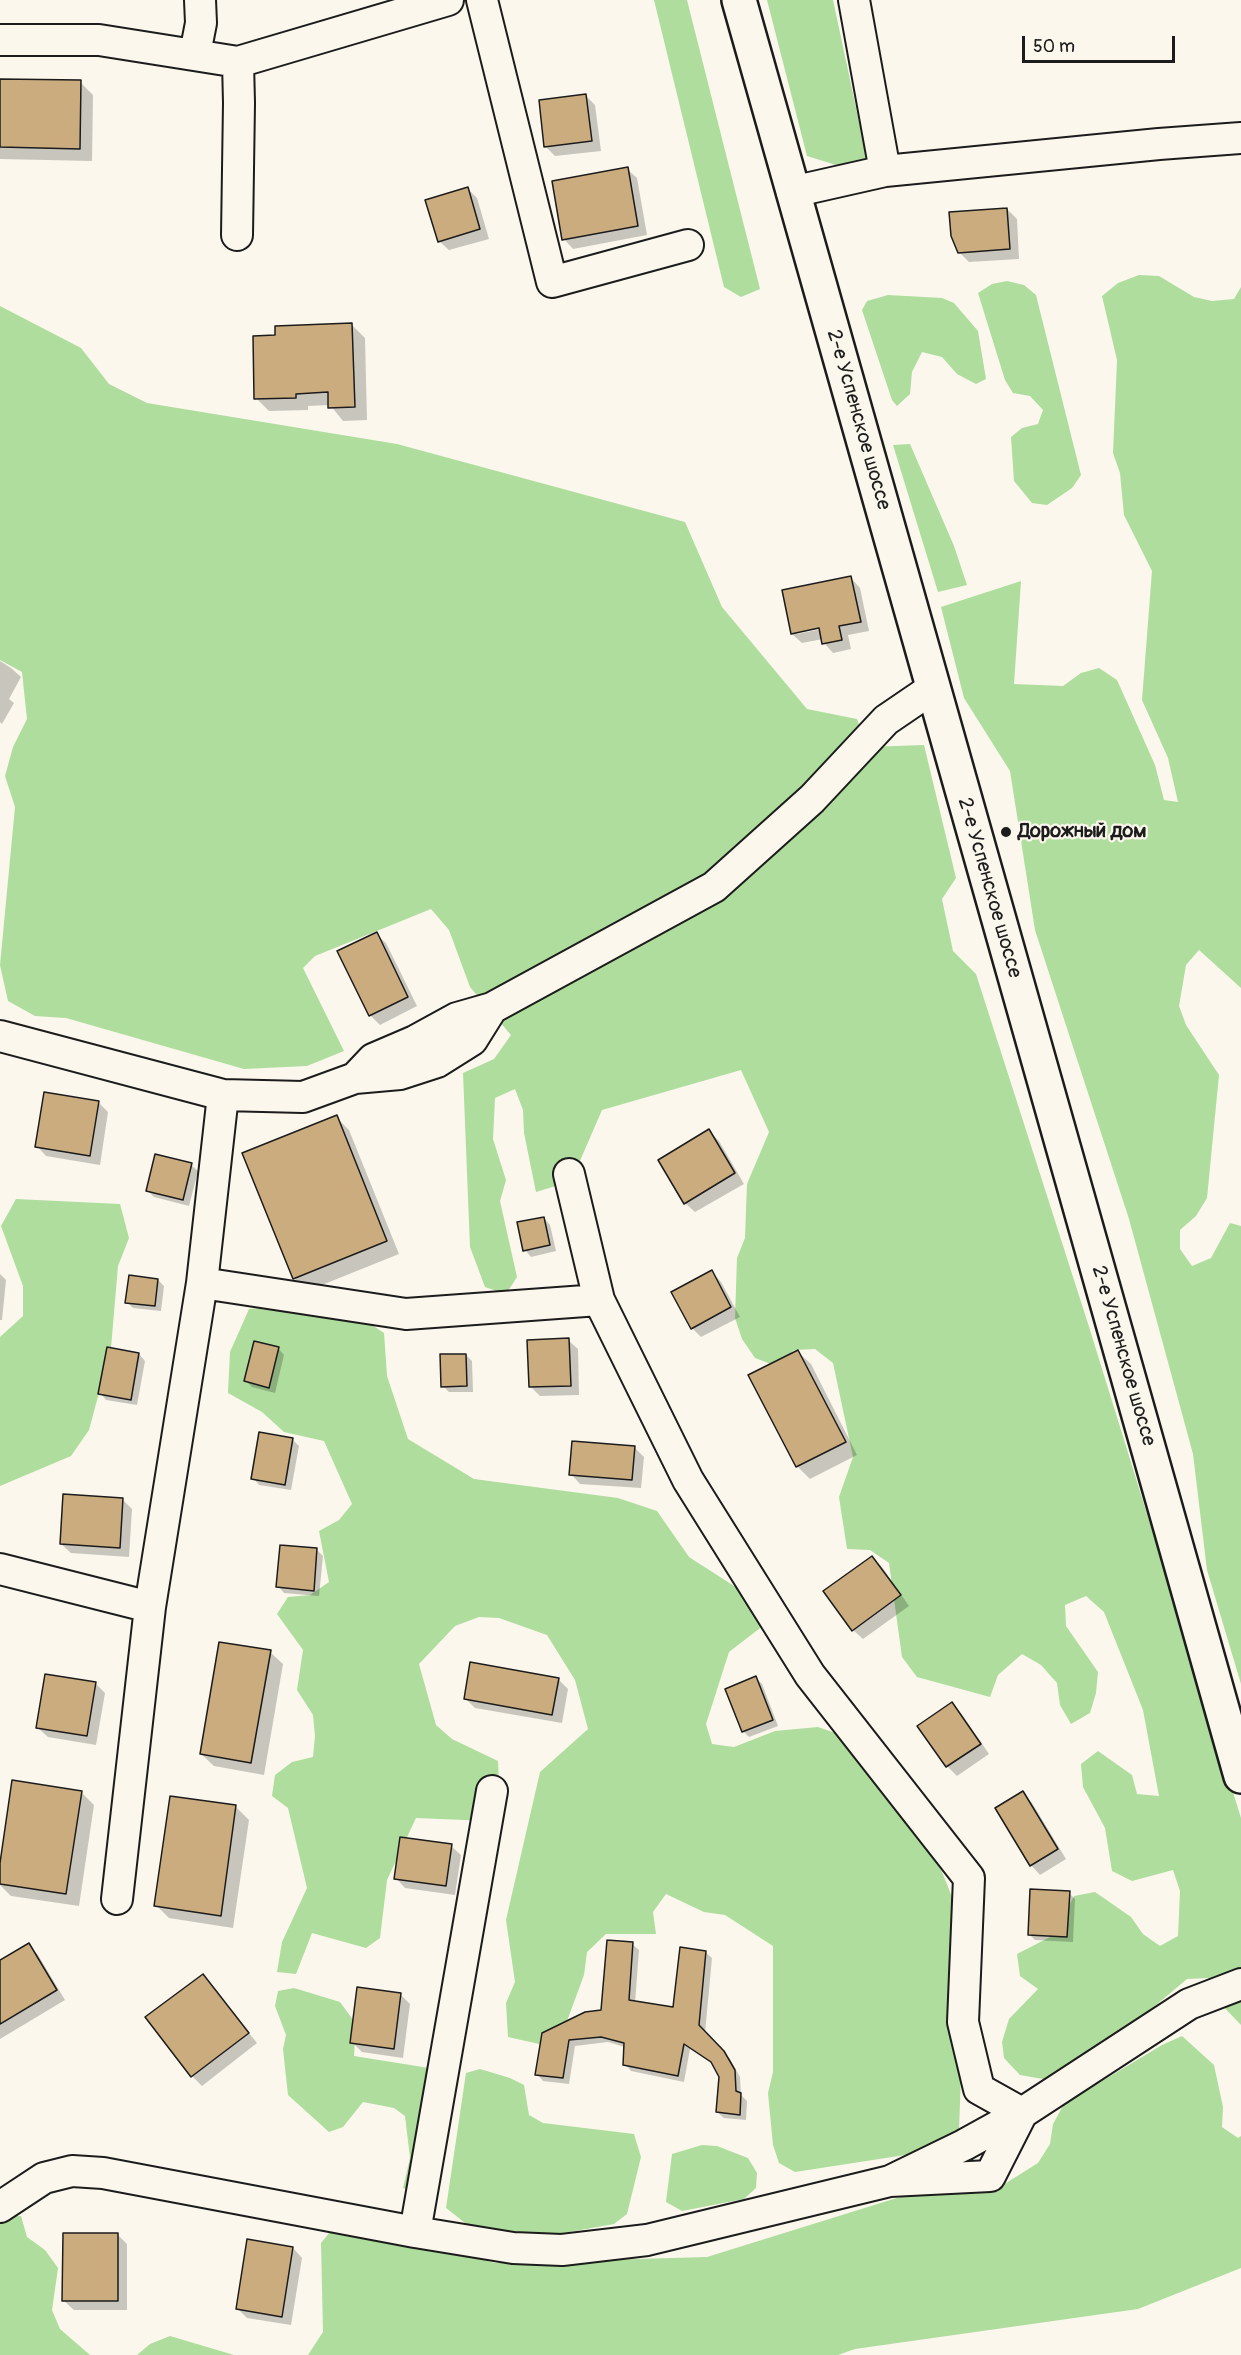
<!DOCTYPE html>
<meta charset="utf-8">
<style>
body{margin:0}
#map{position:relative;width:1241px;height:2355px;overflow:hidden;background:#fbf7ec;font-family:Pangolin,sans-serif}
canvas{display:block}
.scale{position:absolute;left:1022px;top:36px;width:153px;height:27px;box-sizing:border-box;border:3px solid #1c1c1c;border-top:0;padding-left:8px;font-size:18px;line-height:21px;white-space:nowrap;color:#1c1c1c;-webkit-text-stroke:4px #fbf7ec;paint-order:stroke}
</style>
<div id="map">
<canvas width="1241" height="2355"></canvas>
<div class="scale">50 m</div>
</div>
<script>
const ctx = document.querySelector('canvas').getContext('2d');
ctx.lineJoin = 'round';
function fillPath(path, color) { ctx.fillStyle = color; ctx.fill(path, 'evenodd'); }
const shape = rows => new Path2D(rows.map(r => 'M' + r).join(''));
function stroke(path, color, width, dash) { ctx.strokeStyle = color; ctx.lineWidth = width; ctx.lineCap = dash ? 'butt' : 'round'; ctx.setLineDash(dash || []); ctx.stroke(path); }
function label(font, color, halo, rows, align = 'center') {
  ctx.font = font + ' Pangolin,sans-serif'; ctx.lineWidth = 4.5; ctx.setLineDash([]); ctx.textBaseline = 'middle'; ctx.strokeStyle = halo; ctx.fillStyle = color; for (const [text, x, y, turn = 0] of rows) {
    ctx.save(); ctx.translate(x, y); ctx.rotate((+turn || 0) * Math.PI / 180); ctx.textAlign = isNaN(turn) ? turn : align; if (halo) ctx.strokeText(text, 0, 0); ctx.fillText(text, 0, 0); ctx.restore();
  }
}
const green = shape([
 [654,0,687,0,760,289,741,297,724,287],
 [767,0,833,0,868,164,852,170,807,156],
 [1139,275,1159,276,1194,297,1212,301,1234,299,1241,287,1241,988,1199,950,1186,965,1179,1006,1186,1025,1219,1075,1207,1198,1196,1216,1180,1230,1180,1249,1192,1266,1211,1258,1230,1223,1241,1226,1241,1684,1207,1570,1193,1454,1129,1219,1035,930,1010,771,964,698,941,607,1021,581,1014,684,1063,686,1081,673,1099,668,1117,680,1155,765,1164,800,1178,802,1168,758,1142,700,1152,571,1124,515,1120,473,1113,453,1117,360,1102,296,1118,283],
 [1007,281,1024,285,1036,295,1081,475,1072,488,1047,505,1032,503,1014,481,1011,437,1022,428,1038,424,1043,410,1030,396,1013,393,1005,380,978,293,992,284],
 [888,295,942,298,954,303,978,331,986,379,976,384,957,374,942,357,922,352,912,372,910,394,897,406,892,400,862,310,867,301],
 [0,306,81,348,109,384,147,403,397,444,685,522,722,607,807,709,857,719,867,747,924,745,956,878,942,899,953,951,976,974,1090,1330,1241,1818,1241,2025,1217,2000,1208,1978,1187,1979,1100,2052,1066,2077,1043,2079,1020,2075,1004,2058,1002,2042,1009,2019,1038,1989,1020,1976,1017,1954,1054,1935,1074,1896,1095,1892,1131,1917,1143,1934,1160,1946,1178,1936,1180,1891,1173,1870,1132,1881,1112,1871,1105,1828,1083,1787,1081,1764,1098,1751,1132,1775,1137,1794,1159,1796,1143,1710,1104,1612,1086,1596,1065,1605,1066,1626,1098,1672,1096,1693,1090,1713,1071,1724,1060,1705,1057,1683,1041,1665,1022,1654,998,1675,990,1697,917,1677,902,1657,889,1563,870,1550,847,1549,839,1497,853,1457,833,1363,815,1349,794,1350,776,1366,755,1358,742,1339,735,1318,737,1258,745,1238,747,1184,769,1132,741,1070,602,1110,576,1170,559,1185,536,1192,524,1133,523,1110,515,1089,495,1098,493,1139,506,1180,500,1201,517,1277,506,1294,485,1287,470,1247,463,1073,494,1059,511,1035,470,987,449,930,431,909,315,956,303,968,344,1051,307,1066,244,1069,66,1018,35,1016,8,1001,0,965,15,807,5,776,13,747,27,719,22,672,0,660],
 [910,444,954,546,967,585,938,592,893,445],
 [16,1199,120,1204,129,1238,118,1266,111,1348,89,1430,71,1456,0,1486,0,1337,23,1316,23,1286,1,1226],
 [270,1307,366,1321,384,1333,387,1376,408,1439,474,1479,618,1498,657,1511,689,1557,762,1604,764,1625,729,1652,706,1724,712,1744,734,1747,775,1731,818,1727,864,1743,942,1872,966,1932,959,2131,931,2151,795,2172,779,2163,773,2145,768,2093,773,2072,773,1946,725,1915,704,1912,666,1894,653,1912,656,1934,606,1934,587,1952,584,1975,557,2048,508,2037,506,2003,515,1982,506,1920,540,1772,588,1729,575,1680,547,1635,499,1618,479,1617,455,1626,419,1664,436,1725,452,1739,498,1761,499,1783,488,1821,416,1818,387,1880,380,1938,366,1948,312,1933,296,1974,277,1972,282,1942,307,1888,288,1808,272,1796,275,1775,292,1762,313,1757,315,1736,313,1715,297,1690,303,1650,277,1614,288,1597,310,1595,329,1582,319,1531,339,1520,352,1504,324,1441,284,1432,262,1412,228,1393,230,1352,249,1309],
 [294,1988,340,2002,356,2024,354,2056,429,2068,417,2192,403,2188,410,2158,405,2116,394,2108,363,2102,343,2127,329,2132,288,2095,283,2049,286,2035,275,2006,278,1991],
 [1182,2036,1214,2065,1223,2107,1222,2127,1238,2138,1241,2136,1241,2268,1138,2309,855,2349,838,2355,308,2355,323,2332,321,2243,334,2227,356,2227,495,2263,707,2257,961,2178,1003,2185,1038,2163,1050,2144,1053,2124,1064,2104,1162,2045],
 [480,2069,510,2078,524,2085,529,2115,543,2123,634,2134,641,2157,627,2214,614,2224,547,2236,498,2234,469,2226,446,2208,466,2073],
 [702,2145,717,2146,748,2158,757,2173,756,2188,744,2199,682,2211,666,2202,672,2154],
 [21,2216,27,2237,45,2250,58,2268,52,2310,60,2329,90,2355,0,2355,0,2217],
 [170,2336,234,2355,137,2355,150,2344]
]);
const shadow = shape([
 [0,80,80,82,93,95,92,161,0,159],
 [586,96,595,105,601,151,555,156,546,147],
 [627,169,637,178,647,235,573,249,564,239],
 [468,189,477,198,489,239,449,250,439,241],
 [1007,209,1017,219,1019,259,969,262,959,252],
 [352,325,365,338,367,420,343,421,330,405,308,406,308,410,269,411,256,398,277,337],
 [851,578,860,588,869,631,848,635,851,649,833,653,824,643,823,639,802,643,792,634],
 [826,625,827,628,797,634,797,631],
 [0,661,11,668,21,677,9,699,14,703,2,724,0,722],
 [376,934,386,943,417,1006,380,1025,370,1015],
 [99,1103,108,1112,100,1165,46,1156,37,1146],
 [336,1117,349,1130,399,1254,307,1291,294,1278],
 [709,1131,719,1141,744,1184,695,1212,685,1203],
 [191,1165,198,1171,189,1206,154,1197,148,1191],
 [544,1218,550,1225,556,1251,531,1257,525,1250],
 [712,1272,721,1282,740,1317,701,1337,692,1328],
 [0,1274,6,1280,2,1320,0,1320],
 [158,1280,164,1286,161,1311,133,1308,127,1302],
 [568,1340,578,1349,579,1395,540,1396,530,1386],
 [278,1348,284,1355,275,1393,252,1387,246,1381],
 [798,1352,811,1364,857,1455,810,1479,797,1466],
 [139,1354,145,1361,137,1405,106,1400,100,1393],
 [466,1355,472,1361,473,1392,449,1392,443,1386],
 [292,1439,299,1446,291,1490,259,1485,253,1478],
 [634,1447,644,1457,641,1488,580,1484,571,1474],
 [122,1499,132,1509,129,1557,71,1553,61,1544],
 [317,1550,323,1556,319,1596,284,1593,278,1586],
 [872,1558,882,1567,909,1606,863,1639,853,1630],
 [270,1652,283,1664,264,1775,214,1766,201,1754],
 [756,1678,762,1684,778,1726,749,1737,743,1731],
 [558,1679,568,1689,562,1723,475,1708,465,1698],
 [95,1683,105,1693,96,1745,48,1737,38,1728],
 [952,1704,961,1713,989,1754,957,1776,947,1766,919,1726],
 [81,1792,94,1805,79,1906,11,1896,0,1885,0,1873],
 [1023,1793,1032,1803,1066,1859,1040,1875,1031,1865],
 [236,1807,249,1820,233,1928,169,1918,156,1905],
 [451,1846,461,1855,455,1895,405,1888,396,1878],
 [1069,1893,1075,1899,1073,1942,1035,1940,1029,1934],
 [632,1944,639,1950,635,2003,675,2009,705,1952,712,1958,705,2033,730,2059,740,2077,741,2095,747,2101,746,2120,724,2118,717,2112,721,2077,714,2065,690,2049,684,2082,631,2071,625,2064,625,2047,608,2042,575,2046,569,2084,543,2081,537,2074,544,2034,603,2012],
 [29,1945,38,1955,65,2000,0,2039,0,1962],
 [203,1976,257,2043,202,2086,192,2076],
 [400,1994,410,2004,403,2058,362,2052,352,2042],
 [118,2235,127,2244,127,2310,74,2310,64,2301],
 [293,2248,302,2258,291,2325,247,2318,238,2309]
]);
const building = shape([
 [0,79,81,80,80,149,0,147,0,79],
 [586,94,592,141,544,147,539,100,586,94],
 [628,167,638,226,562,240,552,181,628,167],
 [468,187,480,229,438,242,425,200,468,187],
 [1007,208,1010,249,958,253,951,236,949,212,1007,208],
 [352,323,355,407,328,408,328,392,296,394,296,398,254,399,253,336,275,335,275,326,352,323],
 [851,576,861,622,839,626,842,640,822,644,819,628,791,634,782,590,851,576],
 [377,932,408,997,369,1016,337,951,377,932],
 [44,1092,99,1101,90,1156,35,1147,44,1092],
 [337,1115,387,1241,293,1279,242,1153,337,1115],
 [709,1129,735,1173,684,1204,658,1160,709,1129],
 [155,1154,192,1163,183,1200,146,1191,155,1154],
 [544,1217,550,1245,523,1251,517,1222,544,1217],
 [712,1270,731,1307,691,1329,671,1292,712,1270],
 [129,1275,158,1279,155,1306,125,1303,129,1275],
 [569,1338,571,1386,529,1387,527,1340,569,1338],
 [254,1341,279,1347,269,1388,244,1381,254,1341],
 [107,1347,139,1353,131,1400,98,1394,107,1347],
 [798,1350,846,1442,796,1467,748,1375,798,1350],
 [440,1354,466,1354,467,1386,441,1387,440,1354],
 [259,1432,293,1438,285,1485,251,1479,259,1432],
 [572,1441,635,1446,632,1480,569,1475,572,1441],
 [63,1494,123,1498,120,1548,60,1544,63,1494],
 [280,1545,317,1548,314,1591,276,1587,280,1545],
 [872,1556,901,1595,852,1631,823,1591,872,1556],
 [219,1642,271,1650,251,1763,200,1754,219,1642],
 [470,1662,559,1678,552,1715,464,1699,470,1662],
 [45,1674,96,1682,87,1736,36,1728,45,1674],
 [756,1676,773,1720,742,1732,725,1689,756,1676],
 [952,1702,981,1744,946,1767,917,1726,952,1702],
 [12,1780,82,1791,66,1894,0,1884,0,1863,12,1780],
 [1023,1791,1058,1849,1030,1866,995,1808,1023,1791],
 [170,1796,236,1805,221,1916,154,1906,170,1796],
 [400,1837,452,1844,446,1886,394,1879,400,1837],
 [1030,1889,1070,1891,1067,1937,1028,1935,1030,1889],
 [607,1940,633,1942,629,2000,673,2007,680,1947,706,1951,699,2025,724,2051,735,2070,736,2091,741,2093,740,2115,716,2112,719,2077,711,2062,684,2044,678,2076,623,2065,624,2043,601,2037,569,2040,563,2078,535,2075,542,2033,585,2012,601,2010,607,1940],
 [29,1943,57,1990,0,2024,0,1960,29,1943],
 [203,1974,249,2033,191,2077,145,2017,203,1974],
 [357,1987,401,1993,394,2049,350,2043,357,1987],
 [63,2233,118,2233,118,2301,62,2301,63,2233],
 [247,2239,293,2247,282,2317,236,2309,247,2239]
]);
const minor = shape([
 [482,0,552,282,688,245],
 [854,0,885,171,1159,144,1241,138],
 [0,40,99,40,238,62,448,0],
 [195,54,201,23,200,0],
 [792,192,885,171],
 [237,235,239,103,238,62],
 [492,1008,714,887,812,799,886,720,933,688],
 [0,1036,223,1095,303,1097,355,1078,400,1074,437,1062,472,1040,492,1008,457,1018,415,1041,373,1059,355,1078],
 [569,1174,599,1300,688,1480,810,1675,969,1878,963,2022,979,2089,1022,2113,1189,2004,1241,1984],
 [202,1283,406,1314,599,1300],
 [0,1569,150,1607,202,1283,223,1095],
 [117,1899,150,1607],
 [1022,2113,990,2176,890,2181,964,2145,1022,2113],
 [0,2207,44,2178,72,2171,103,2173,415,2232,513,2248,562,2250,647,2240,890,2181],
 [415,2232,492,1791]
]);
const major = shape([
 [739,0,1241,1776]
]);
const markers = [
 [1006,832,6,"#1c1c1c"]
];
const streetNames = [
 ["2-е Успенское шоссе",858,420,74],
 ["2-е Успенское шоссе",989,888,74],
 ["2-е Успенское шоссе",1123,1356,74]
];
const poiNames = [
 ["Дорожный дом",1018,832]
];
fillPath(green, '#aedd9d');
fillPath(shadow, '#0003');
fillPath(building, '#cbac7f');
stroke(building, '#1c1c1c', 1.5);
stroke(minor, '#1c1c1c', 34);
stroke(major, '#1c1c1c', 38);
stroke(minor, '#fbf7ec', 30);
stroke(major, '#fbf7ec', 33);
for (const [x, y, r, color] of markers) { const dot = new Path2D(); dot.arc(x, y, r, 0, 2 * Math.PI); ctx.fillStyle = color; ctx.fill(dot); stroke(dot, '#fbf7ec', 2); }
label('20px', '#1c1c1c', '#fbf7ec', streetNames);
label('bold 20px', '#1c1c1c', '#fbf7ec', poiNames, 'left');
</script>
